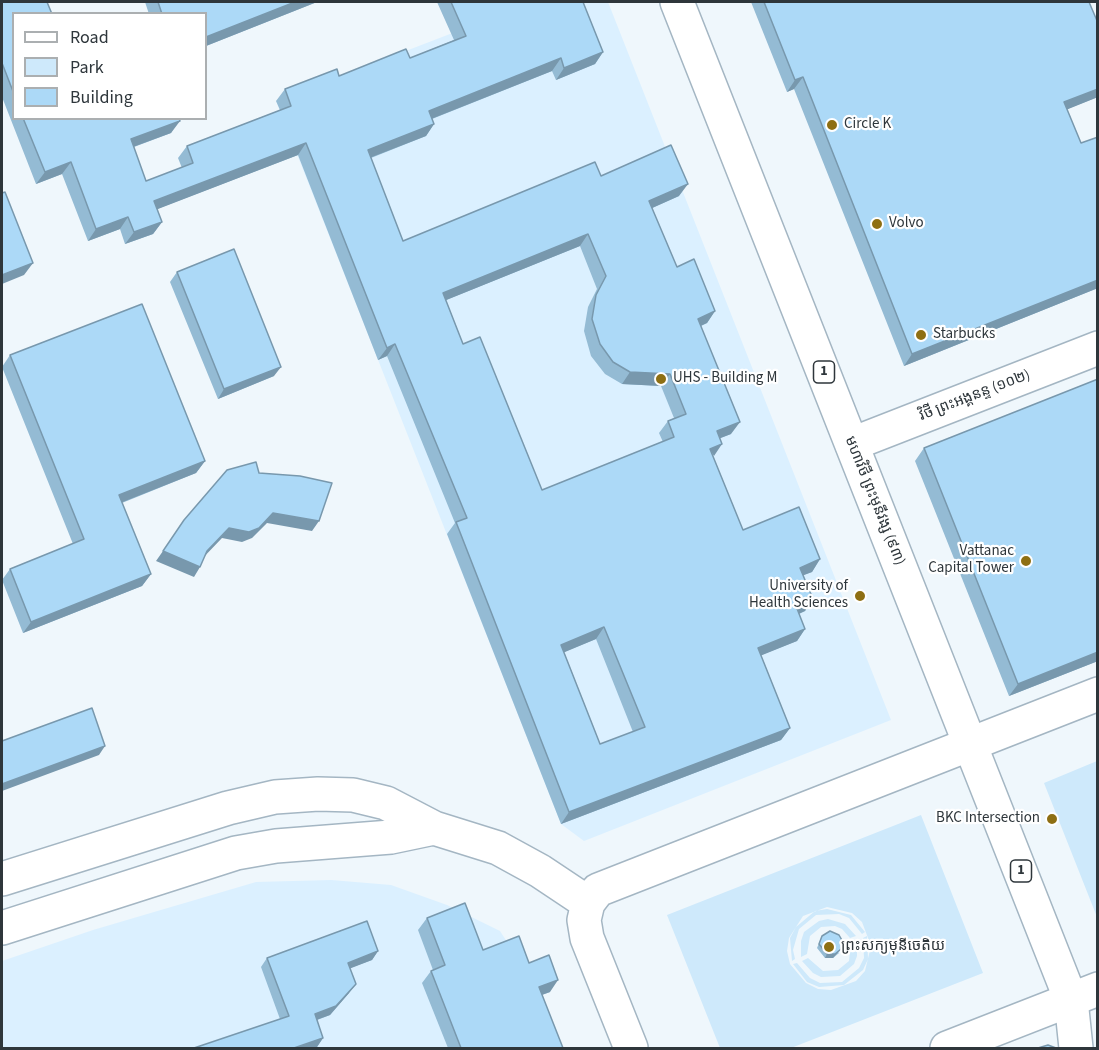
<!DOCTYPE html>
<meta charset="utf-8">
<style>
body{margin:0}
#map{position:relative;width:1099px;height:1050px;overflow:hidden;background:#eff7fc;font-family:"Source Sans 3",sans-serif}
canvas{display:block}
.frame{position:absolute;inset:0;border:3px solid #2e363b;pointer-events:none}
.legend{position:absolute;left:12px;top:12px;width:195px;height:108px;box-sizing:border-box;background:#fff;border:2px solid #abafb1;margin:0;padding:8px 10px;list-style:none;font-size:18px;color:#2e363b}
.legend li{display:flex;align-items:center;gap:12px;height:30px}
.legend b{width:30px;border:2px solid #abafb1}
</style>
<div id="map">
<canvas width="1099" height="1050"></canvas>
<div class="frame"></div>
<ul class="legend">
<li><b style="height:8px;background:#fff"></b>Road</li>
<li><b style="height:16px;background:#cee9fb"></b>Park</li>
<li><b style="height:16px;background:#acd9f7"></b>Building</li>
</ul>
</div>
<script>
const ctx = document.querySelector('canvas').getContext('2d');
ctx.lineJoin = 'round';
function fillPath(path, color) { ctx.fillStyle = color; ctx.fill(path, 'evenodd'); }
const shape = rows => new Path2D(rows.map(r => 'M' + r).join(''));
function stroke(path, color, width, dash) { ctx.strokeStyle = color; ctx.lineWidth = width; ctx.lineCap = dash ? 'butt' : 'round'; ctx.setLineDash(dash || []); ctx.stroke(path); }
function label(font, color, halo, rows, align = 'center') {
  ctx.font = font + ' "Source Sans 3","Noto Sans Khmer",sans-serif'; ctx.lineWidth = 4.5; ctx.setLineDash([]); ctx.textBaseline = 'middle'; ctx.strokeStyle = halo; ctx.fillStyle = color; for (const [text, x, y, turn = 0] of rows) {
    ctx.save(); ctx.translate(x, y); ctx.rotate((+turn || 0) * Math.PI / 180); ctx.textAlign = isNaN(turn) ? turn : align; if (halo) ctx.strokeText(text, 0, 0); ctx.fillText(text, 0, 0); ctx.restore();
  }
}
const built = shape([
 [533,2,608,2,891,720,584,841,561,824,276,101],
 [331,880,391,885,447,905,500,931,511,948,549,1048,2,1048,2,961,93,930,256,882]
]);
const green = shape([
 [1097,761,1097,917,1044,783],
 [921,815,983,973,791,1048,720,1048,667,915],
 [827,907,852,913,862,922,871,946,865,971,856,981,831,990,818,989,806,983,790,964,787,951,789,938,803,916],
 [827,909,851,915,865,932,862,934,849,918,839,914,816,915,799,929,793,950,795,959,792,961,790,938,796,927,815,911],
 [828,919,845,924,856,936,850,938,842,929,835,926,821,927,810,936,807,954,801,957,801,941,804,932,819,921],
 [867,936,868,959,863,970,844,985,819,987,807,982,793,964,797,963,810,978,820,983,842,982,859,968,864,958,863,938],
 [857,940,857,956,854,964,840,976,821,977,813,973,802,961,808,958,823,971,838,970,849,961,851,942]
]);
const minor = shape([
 [852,444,1098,348],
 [2,879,228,808,275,797,318,794,353,795,386,803,434,828,498,848,540,871,588,903],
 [2,928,236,853,276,846,391,837,434,828],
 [631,1048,587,938,584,920,588,903,598,890,1098,694],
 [947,1048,1098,989]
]);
const highway = shape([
 [677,2,1071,1000,1076,1048]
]);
const wall = shape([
 [2,2,14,14,14,118,179,118,171,133,134,147,146,181,182,168,178,158,187,146,280,110,276,101,285,89,410,58,454,40,437,2,583,2,603,52,595,64,556,80,552,71,432,119,434,124,426,136,371,158,403,241,601,176,679,196,652,208,677,267,715,311,707,323,701,326,731,434,720,438,713,456,743,530,820,559,812,572,803,575,813,599,805,611,799,614,805,629,797,641,761,655,790,728,781,740,561,824,447,534,455,523,387,356,378,360,298,155,157,209,162,222,153,234,125,244,120,229,88,241,62,174,36,184,2,97],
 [580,246,597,289,588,307,584,331,591,356,605,374,622,384,661,386,674,418,668,421,659,433,663,442,542,490,463,344,446,300],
 [596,639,633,732,600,744,564,652],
 [145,2,317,2,206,46,206,14,149,14],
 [751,2,823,2,1098,23,1098,97,1067,109,1081,143,1098,137,1098,288,904,366,794,89,787,92],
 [177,272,274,376,218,399,170,282],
 [10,355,205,461,196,473,122,503,151,574,142,586,23,633,2,580,10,569,73,544,2,367],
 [1098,379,1098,661,1009,696,915,461,924,448],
 [427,918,483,950,529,963,550,992,542,995,563,1048,448,1048,422,983,431,971,433,970,418,930],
 [822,936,839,953,833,958,825,958,817,948],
 [378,951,372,960,350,968,349,993,330,1015,317,1020,323,1038,317,1047,280,1019,261,967,267,958]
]);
const shadedWall = shape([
 [295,2,317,2,206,46,206,37],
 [603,52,595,64,556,80,564,68],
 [561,58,552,71,421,123,429,111],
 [803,77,794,89,787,92,795,80],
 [1098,89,1098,97,1056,114,1064,102],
 [180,121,171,133,122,151,131,139],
 [434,124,426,136,359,162,368,150],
 [306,143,298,155,145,214,154,201],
 [71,162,62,174,36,184,45,172],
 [688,184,679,196,641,213,649,201],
 [128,217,120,229,88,241,96,229],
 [162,222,153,234,125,244,134,232],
 [588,234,580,246,434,305,443,293],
 [33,263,24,275,2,284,2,275],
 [1098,280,1098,288,904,366,912,354],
 [715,311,707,323,689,331,698,319],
 [395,344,387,356,378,360,387,348],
 [281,367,274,376,218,399,224,389],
 [630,372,670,374,661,386,622,384],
 [740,422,731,434,708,443,717,431],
 [722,444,714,456,710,449],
 [205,461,196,473,110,507,119,495],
 [273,513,319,521,312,531,267,523,252,538,242,542,222,538,200,561,207,551,229,528],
 [163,551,200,567,194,577,156,561],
 [820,559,812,572,791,580,800,568],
 [151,574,142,586,23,633,31,622],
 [813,599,805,611,787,619,796,606],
 [604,627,596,639,553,657,561,645],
 [805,629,797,641,750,660,758,648],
 [1098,652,1098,661,1009,696,1018,684],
 [790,728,781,740,561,824,569,812],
 [105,746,99,755,2,791,2,784],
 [841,949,833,958,825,958,827,954],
 [378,951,372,960,341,972,348,963],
 [558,980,550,992,530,999,539,987],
 [356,984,349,993,330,1015,308,1023,315,1014],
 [323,1038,317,1047,314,1048,294,1048]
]);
const building = shape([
 [2,2,47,2,52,14,14,14,14,94,2,63,2,2],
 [158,2,295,2,206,37,206,14,162,14,158,2],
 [451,2,583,2,603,52,564,68,561,58,429,111,434,124,368,150,403,241,595,162,601,176,671,145,688,184,649,201,677,267,694,259,715,311,698,319,740,422,717,431,722,444,710,449,743,530,799,507,820,559,800,568,813,599,796,606,805,629,758,648,790,728,569,812,456,522,467,518,395,344,387,348,306,143,154,201,162,222,134,232,128,217,96,229,71,162,45,172,23,118,179,118,180,121,131,139,146,181,193,163,187,146,291,106,285,89,337,69,339,76,406,49,410,58,466,36,451,2],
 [588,234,606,276,596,295,592,319,600,344,613,362,630,372,670,374,686,414,668,421,674,437,542,490,480,337,463,344,443,293,588,234],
 [604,627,645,727,600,744,561,645,604,627],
 [764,2,1089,2,1098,23,1098,89,1064,102,1081,143,1098,137,1098,280,912,354,803,77,795,80,764,2],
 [5,192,33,263,2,275,2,193,5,192],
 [234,249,281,367,224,389,177,272,234,249],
 [142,304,205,461,119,495,151,574,31,622,10,569,84,539,10,355,142,304],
 [1098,379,1098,652,1018,684,924,448,1098,379],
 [256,462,259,473,300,476,332,483,319,521,273,513,259,528,249,532,229,528,207,551,200,567,163,551,184,520,227,470,256,462],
 [92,708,105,746,2,784,2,741,92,708],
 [465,903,483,950,519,936,529,963,549,955,558,980,539,987,563,1048,461,1048,431,971,445,965,427,918,465,903],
 [367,921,378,951,348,963,356,984,336,1006,315,1014,323,1038,294,1048,194,1048,289,1016,267,958,367,921],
 [830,931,839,935,843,942,841,949,835,954,827,954,819,944,822,936,830,931],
 [1048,1045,1056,1048,1038,1048,1048,1045]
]);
const markers = [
 [832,125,6,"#8e6f13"],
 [877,224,6,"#8e6f13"],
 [921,335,6,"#8e6f13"],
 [661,379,6,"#8e6f13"],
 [1026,561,6,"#8e6f13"],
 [860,596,6,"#8e6f13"],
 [1052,819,6,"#8e6f13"],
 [829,947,6,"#8e6f13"]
];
const shields = [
 [824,372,21],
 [1021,871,21]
];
const shieldNames = [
 ["1",824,372],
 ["1",1021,871]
];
const poiNames = [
 ["Circle K",844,125],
 ["Volvo",889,224],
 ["Starbucks",933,335],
 ["UHS - Building M",673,379],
 ["Vattanac",1014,552,"right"],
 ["Capital Tower",1014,569,"right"],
 ["University of",848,587,"right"],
 ["Health Sciences",848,604,"right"],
 ["BKC Intersection",1040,819,"right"],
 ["ព្រះសក្យមុនីចេតិយ",841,947]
];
const streetNames = [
 ["វិថី ព្រះអង្គនន្ទ (១០២)",975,396,-21],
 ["មហាវិថី ព្រះមុនីវង្ស (៩៣)",874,501,68]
];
fillPath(built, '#dbf0ff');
fillPath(green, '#cee9fb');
stroke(minor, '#a4b6c3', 36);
stroke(highway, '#a4b6c3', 36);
stroke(minor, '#fff', 33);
stroke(highway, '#fff', 33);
fillPath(wall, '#94bbd4');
fillPath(shadedWall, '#7898ad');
fillPath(building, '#acd9f7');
stroke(building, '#7898ad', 1.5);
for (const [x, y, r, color] of markers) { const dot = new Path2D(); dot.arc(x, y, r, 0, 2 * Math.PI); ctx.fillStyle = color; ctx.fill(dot); stroke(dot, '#fff', 2); }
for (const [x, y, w] of shields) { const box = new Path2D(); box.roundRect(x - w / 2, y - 11, w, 22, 4.5); ctx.fillStyle = '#fff'; ctx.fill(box); stroke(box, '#2e363b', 1.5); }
label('bold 14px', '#2e363b', null, shieldNames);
label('15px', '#2e363b', '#fff', poiNames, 'left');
label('15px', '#2e363b', '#fff', streetNames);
</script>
